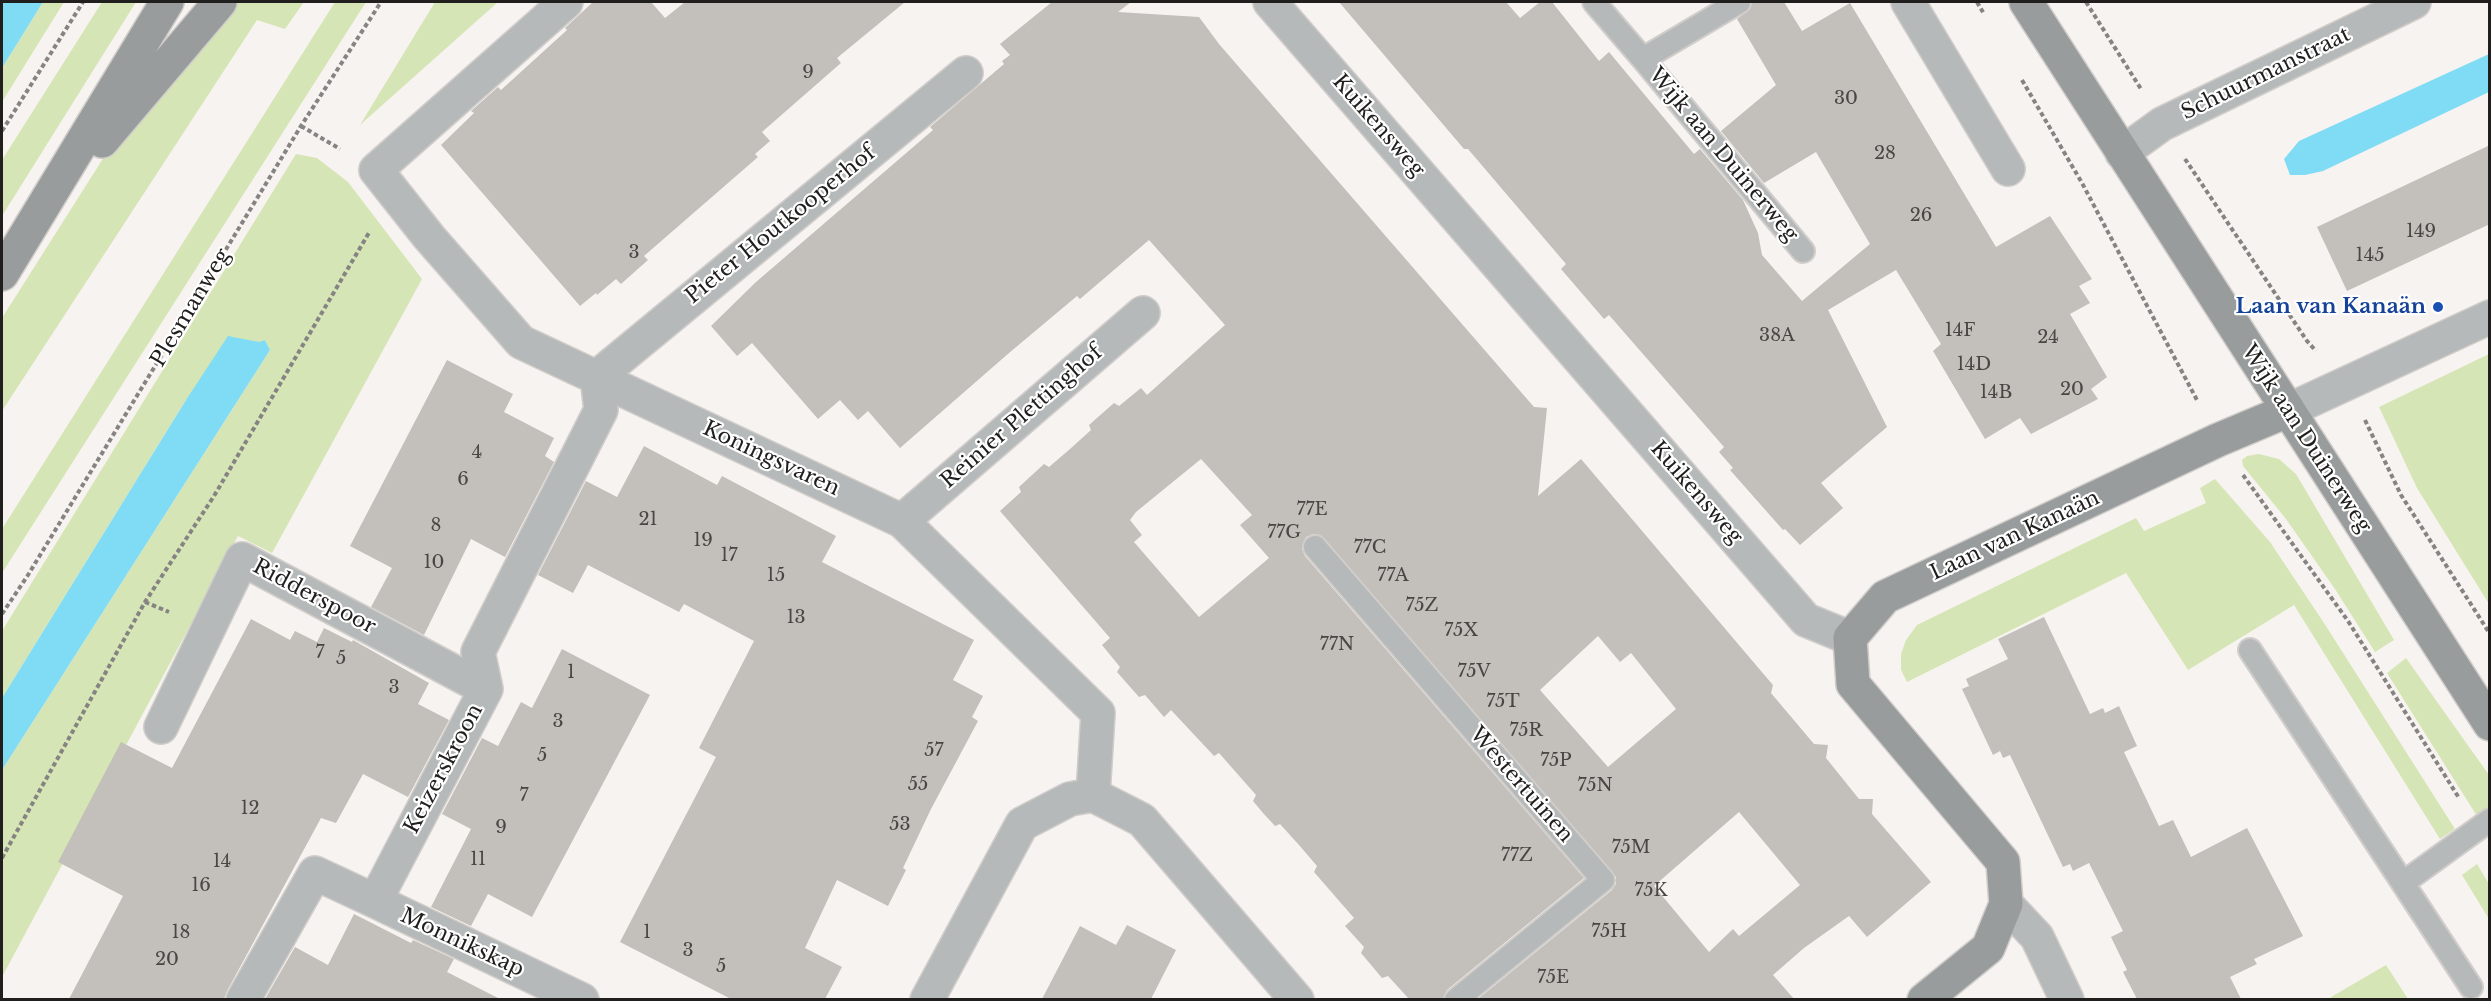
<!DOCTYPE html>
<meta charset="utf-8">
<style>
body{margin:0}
#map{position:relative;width:2491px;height:1001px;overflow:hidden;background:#f7f3f0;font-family:"Libre Baskerville",serif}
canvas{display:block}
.frame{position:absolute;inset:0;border:3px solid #201f1e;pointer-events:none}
</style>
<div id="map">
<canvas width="2491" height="1001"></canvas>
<div class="frame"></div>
</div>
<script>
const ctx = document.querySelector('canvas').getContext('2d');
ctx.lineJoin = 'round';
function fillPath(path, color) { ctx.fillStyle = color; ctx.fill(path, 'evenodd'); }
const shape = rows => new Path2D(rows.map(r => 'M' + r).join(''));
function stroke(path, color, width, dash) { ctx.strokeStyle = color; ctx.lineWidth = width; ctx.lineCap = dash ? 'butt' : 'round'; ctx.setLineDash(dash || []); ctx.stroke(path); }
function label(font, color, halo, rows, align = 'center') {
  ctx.font = font + ' "Libre Baskerville",serif'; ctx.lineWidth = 4.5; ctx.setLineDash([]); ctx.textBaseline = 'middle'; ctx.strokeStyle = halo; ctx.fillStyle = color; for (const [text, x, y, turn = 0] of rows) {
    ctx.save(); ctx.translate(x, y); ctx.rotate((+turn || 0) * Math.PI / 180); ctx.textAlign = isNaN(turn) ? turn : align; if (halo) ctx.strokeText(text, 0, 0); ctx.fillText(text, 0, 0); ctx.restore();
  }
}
const green = shape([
 [43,2,64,2,2,102,2,68],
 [102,2,136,2,2,216,2,160],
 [233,2,304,2,285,29,257,20,2,411,2,318,130,116],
 [335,2,366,2,2,573,2,529],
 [435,2,498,2,360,125,399,61],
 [296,154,317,158,348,182,422,279,272,553,238,536,2,977,2,770,270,350,265,340,186,400,2,698,2,631],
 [2489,354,2489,604,2417,488,2379,407],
 [2259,454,2279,459,2296,474,2394,640,2375,652,2335,589,2286,519,2243,466,2242,460,2247,456],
 [2215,479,2270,542,2324,623,2455,829,2440,839,2294,605,2188,670,2126,573,1907,682,1901,670,1901,654,1906,640,1917,625,2136,518,2144,531,2206,503,2200,488],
 [2406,658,2489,775,2489,806,2477,816,2387,673],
 [2477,864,2489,884,2489,919,2462,875],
 [2386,965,2408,999,2332,999,2331,997]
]);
const water = shape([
 [4,2,43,2,2,68,2,5],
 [2489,54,2489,92,2323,171,2305,175,2290,175,2284,159,2299,141],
 [228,336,259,342,265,340,270,350,2,770,2,698,186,400]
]);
const building = shape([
 [593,2,651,2,665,18,685,2,905,2,837,58,841,63,762,132,770,141,755,154,758,157,644,256,648,260,621,284,616,279,597,295,596,293,580,306,441,145,474,113,471,111,498,87,501,90,567,30,565,28],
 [1052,2,1131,2,1118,12,1199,17,1219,44,1534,407,1547,408,1538,496,1581,459,1761,671,1773,685,1771,693,1814,744,1828,745,1826,758,1859,799,1873,799,1872,814,1931,882,1867,937,1849,916,1804,948,1773,975,1794,999,1478,999,1612,890,1616,884,1616,877,1320,535,1313,534,1306,537,1302,549,1305,556,1584,878,1447,990,1443,999,1409,999,1388,976,1382,978,1361,953,1364,947,1345,926,1354,918,1314,872,1317,866,1299,845,1280,824,1275,826,1263,813,1253,801,1256,795,1219,753,1214,756,1171,710,1164,717,1145,695,1139,697,1117,672,1120,667,1102,645,1110,638,1000,511,1021,492,1019,487,1044,464,1049,467,1070,449,1091,430,1089,425,1114,403,1119,406,1141,388,1147,395,1225,325,1149,240,1080,299,1077,296,1009,353,900,448,868,411,858,420,840,400,818,419,752,343,737,356,711,326,756,282,933,130,930,127,1004,64,1002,61,1010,55,1000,44],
 [1201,459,1252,515,1240,525,1269,558,1199,617,1134,542,1142,535,1130,520,1136,512],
 [1598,636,1620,662,1631,653,1676,709,1608,767,1540,690],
 [1739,812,1800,885,1739,936,1733,929,1709,952,1654,886],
 [1339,2,1506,2,1520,18,1540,2,1552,2,1599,61,1609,52,1694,154,1700,149,1743,200,1758,233,1762,255,1802,301,1870,244,1816,152,1764,183,1721,131,1776,85,1737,19,1750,9,1752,2,1784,2,1802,31,1850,3,1996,247,2050,216,2092,279,2079,286,2090,303,2070,314,2107,377,2091,389,2098,399,2031,434,2020,418,1985,439,1933,351,1941,344,1896,270,1828,310,1887,427,1821,483,1843,508,1800,545,1785,529,1783,530,1730,470,1733,468,1719,452,1724,447,1609,315,1604,319,1561,269,1566,264,1468,149,1464,149],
 [2490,145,2490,224,2347,291,2317,227],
 [447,360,513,394,504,412,554,438,545,456,554,462,505,557,471,539,424,635,371,607,392,568,350,546],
 [644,446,717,485,722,476,836,536,822,562,974,640,953,680,983,696,972,717,978,721,931,809,903,868,906,870,888,906,837,880,805,948,842,967,825,999,731,999,620,942,716,757,699,748,754,641,684,604,679,612,588,565,573,593,538,575,586,481,617,497],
 [2044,617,2090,714,2103,708,2105,713,2119,706,2137,746,2124,752,2159,826,2173,820,2191,857,2247,828,2303,936,2254,959,2257,964,2230,977,2241,999,2137,999,2123,972,2127,970,2111,937,2123,931,2089,863,2073,871,2070,864,2063,867,2010,755,2003,758,2000,751,1993,755,1962,689,1969,686,1966,679,2008,659,1998,639],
 [251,619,290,640,295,631,317,642,324,628,352,642,353,640,429,683,418,704,449,720,408,797,363,774,336,823,321,818,227,991,224,999,69,999,123,896,58,862,121,742,172,768],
 [562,649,650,695,532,917,488,894,471,926,431,907,471,829,442,814,482,738,498,746,521,702,532,708],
 [354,914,411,943,413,940,454,959,447,972,500,999,265,999,295,947,328,965],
 [1127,925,1176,950,1151,999,1042,999,1080,926,1116,945]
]);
const path = shape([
 [1977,2,1984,14],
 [2086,2,2141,89],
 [2022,80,2082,183,2198,402],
 [301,126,340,149],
 [2,131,83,2],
 [2185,159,2307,341,2316,351],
 [2365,420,2401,495,2490,634],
 [2243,475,2348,621,2459,798],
 [145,602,169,612],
 [2,614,28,575,301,126,381,2],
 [2,858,145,602,214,496,370,231]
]);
const lane = shape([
 [1594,2,1643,59],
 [1739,2,1643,59,1803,251],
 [1315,547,1603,880,1456,1000],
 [2250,650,2471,987],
 [2403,883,2490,820]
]);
const street = shape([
 [566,2,376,170,429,237,521,342,902,521,1098,713,1093,795],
 [1270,2,1806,620,1850,638],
 [1908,2,2008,169],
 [2122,153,2162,124,2414,2],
 [2287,411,2490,317],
 [902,521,1143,313],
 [161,727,242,559,486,689],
 [1093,795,1142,820,1297,1000],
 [375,901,582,1000],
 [2006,904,2037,937,2067,1000],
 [243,1000,315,873,375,901,486,689,478,652,601,410,597,377,966,73],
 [927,1000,1022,824,1070,799,1093,795]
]);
const secondary = shape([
 [2026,2,2490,724],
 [102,141,220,2],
 [2,274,167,2],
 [1924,1000,1988,948,2006,904,2003,862,1853,684,1850,638,1885,597,2218,440,2287,411]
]);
const markers = [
 [2438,307,6,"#1a4fb4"]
];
const numberNames = [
 ["9",808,73],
 ["30",1846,99],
 ["28",1885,154],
 ["26",1921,216],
 ["149",2421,232],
 ["3",634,253],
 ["145",2370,256],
 ["14F",1960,331],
 ["38A",1777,336],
 ["24",2048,338],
 ["14D",1974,365],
 ["20",2072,390],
 ["14B",1996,393],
 ["4",477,453],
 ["6",463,480],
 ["77E",1312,510],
 ["21",648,520],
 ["8",436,526],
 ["77G",1284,533],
 ["19",703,541],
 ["77C",1370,548],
 ["17",729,556],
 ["10",434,563],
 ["15",776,576],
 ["77A",1393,576],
 ["75Z",1422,606],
 ["13",796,618],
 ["75X",1461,631],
 ["77N",1337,645],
 ["7",320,653],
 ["5",341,659],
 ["75V",1474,672],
 ["1",571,673],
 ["3",394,688],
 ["75T",1503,702],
 ["3",558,722],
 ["75R",1526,731],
 ["57",934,751],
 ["5",542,756],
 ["75P",1556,761],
 ["55",918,785],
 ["75N",1595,786],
 ["7",524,796],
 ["12",250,809],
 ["53",900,825],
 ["9",501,828],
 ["75M",1631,848],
 ["77Z",1517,856],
 ["11",478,860],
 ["14",222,862],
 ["16",201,886],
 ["75K",1651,891],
 ["75H",1609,932],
 ["18",181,933],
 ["1",647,933],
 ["3",688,951],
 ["20",167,960],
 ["5",721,967],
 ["75E",1553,978]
];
const streetNames = [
 ["Schuurmanstraat",2266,74,-26],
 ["Kuikensweg",1378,126,49],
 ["Wijk aan Duinerweg",1723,155,50],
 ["Pieter Houtkooperhof",781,225,-39],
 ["Plesmanweg",191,308,-59],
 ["Reinier Plettinghof",1022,417,-41],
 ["Wijk aan Duinerweg",2306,439,57],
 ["Koningsvaren",771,459,25],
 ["Kuikensweg",1696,493,49],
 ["Laan van Kanaän",2015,536,-25],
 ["Ridderspoor",314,597,28],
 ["Keizerskroon",444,769,-62],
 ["Westertuinen",1521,785,49],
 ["Monnikskap",462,943,25]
];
const transitNames = [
 ["Laan van Kanaän",2426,307]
];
fillPath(green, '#d6e5b5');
fillPath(water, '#80dcf4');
fillPath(building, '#c3bfbb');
stroke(lane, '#d0cdca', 26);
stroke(street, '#d0cdca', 36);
stroke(secondary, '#d0cdca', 36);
stroke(path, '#868482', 4, [4.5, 3]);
stroke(lane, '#b6b9b9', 22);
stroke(street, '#b6b9b9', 33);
stroke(secondary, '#989c9c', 33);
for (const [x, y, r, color] of markers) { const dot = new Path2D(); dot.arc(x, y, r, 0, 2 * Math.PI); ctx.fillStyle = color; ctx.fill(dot); stroke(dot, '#fff', 2); }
label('18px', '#494745', null, numberNames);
label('21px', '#201f1e', '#fff', streetNames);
label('bold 21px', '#164399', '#fff', transitNames, 'right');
</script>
